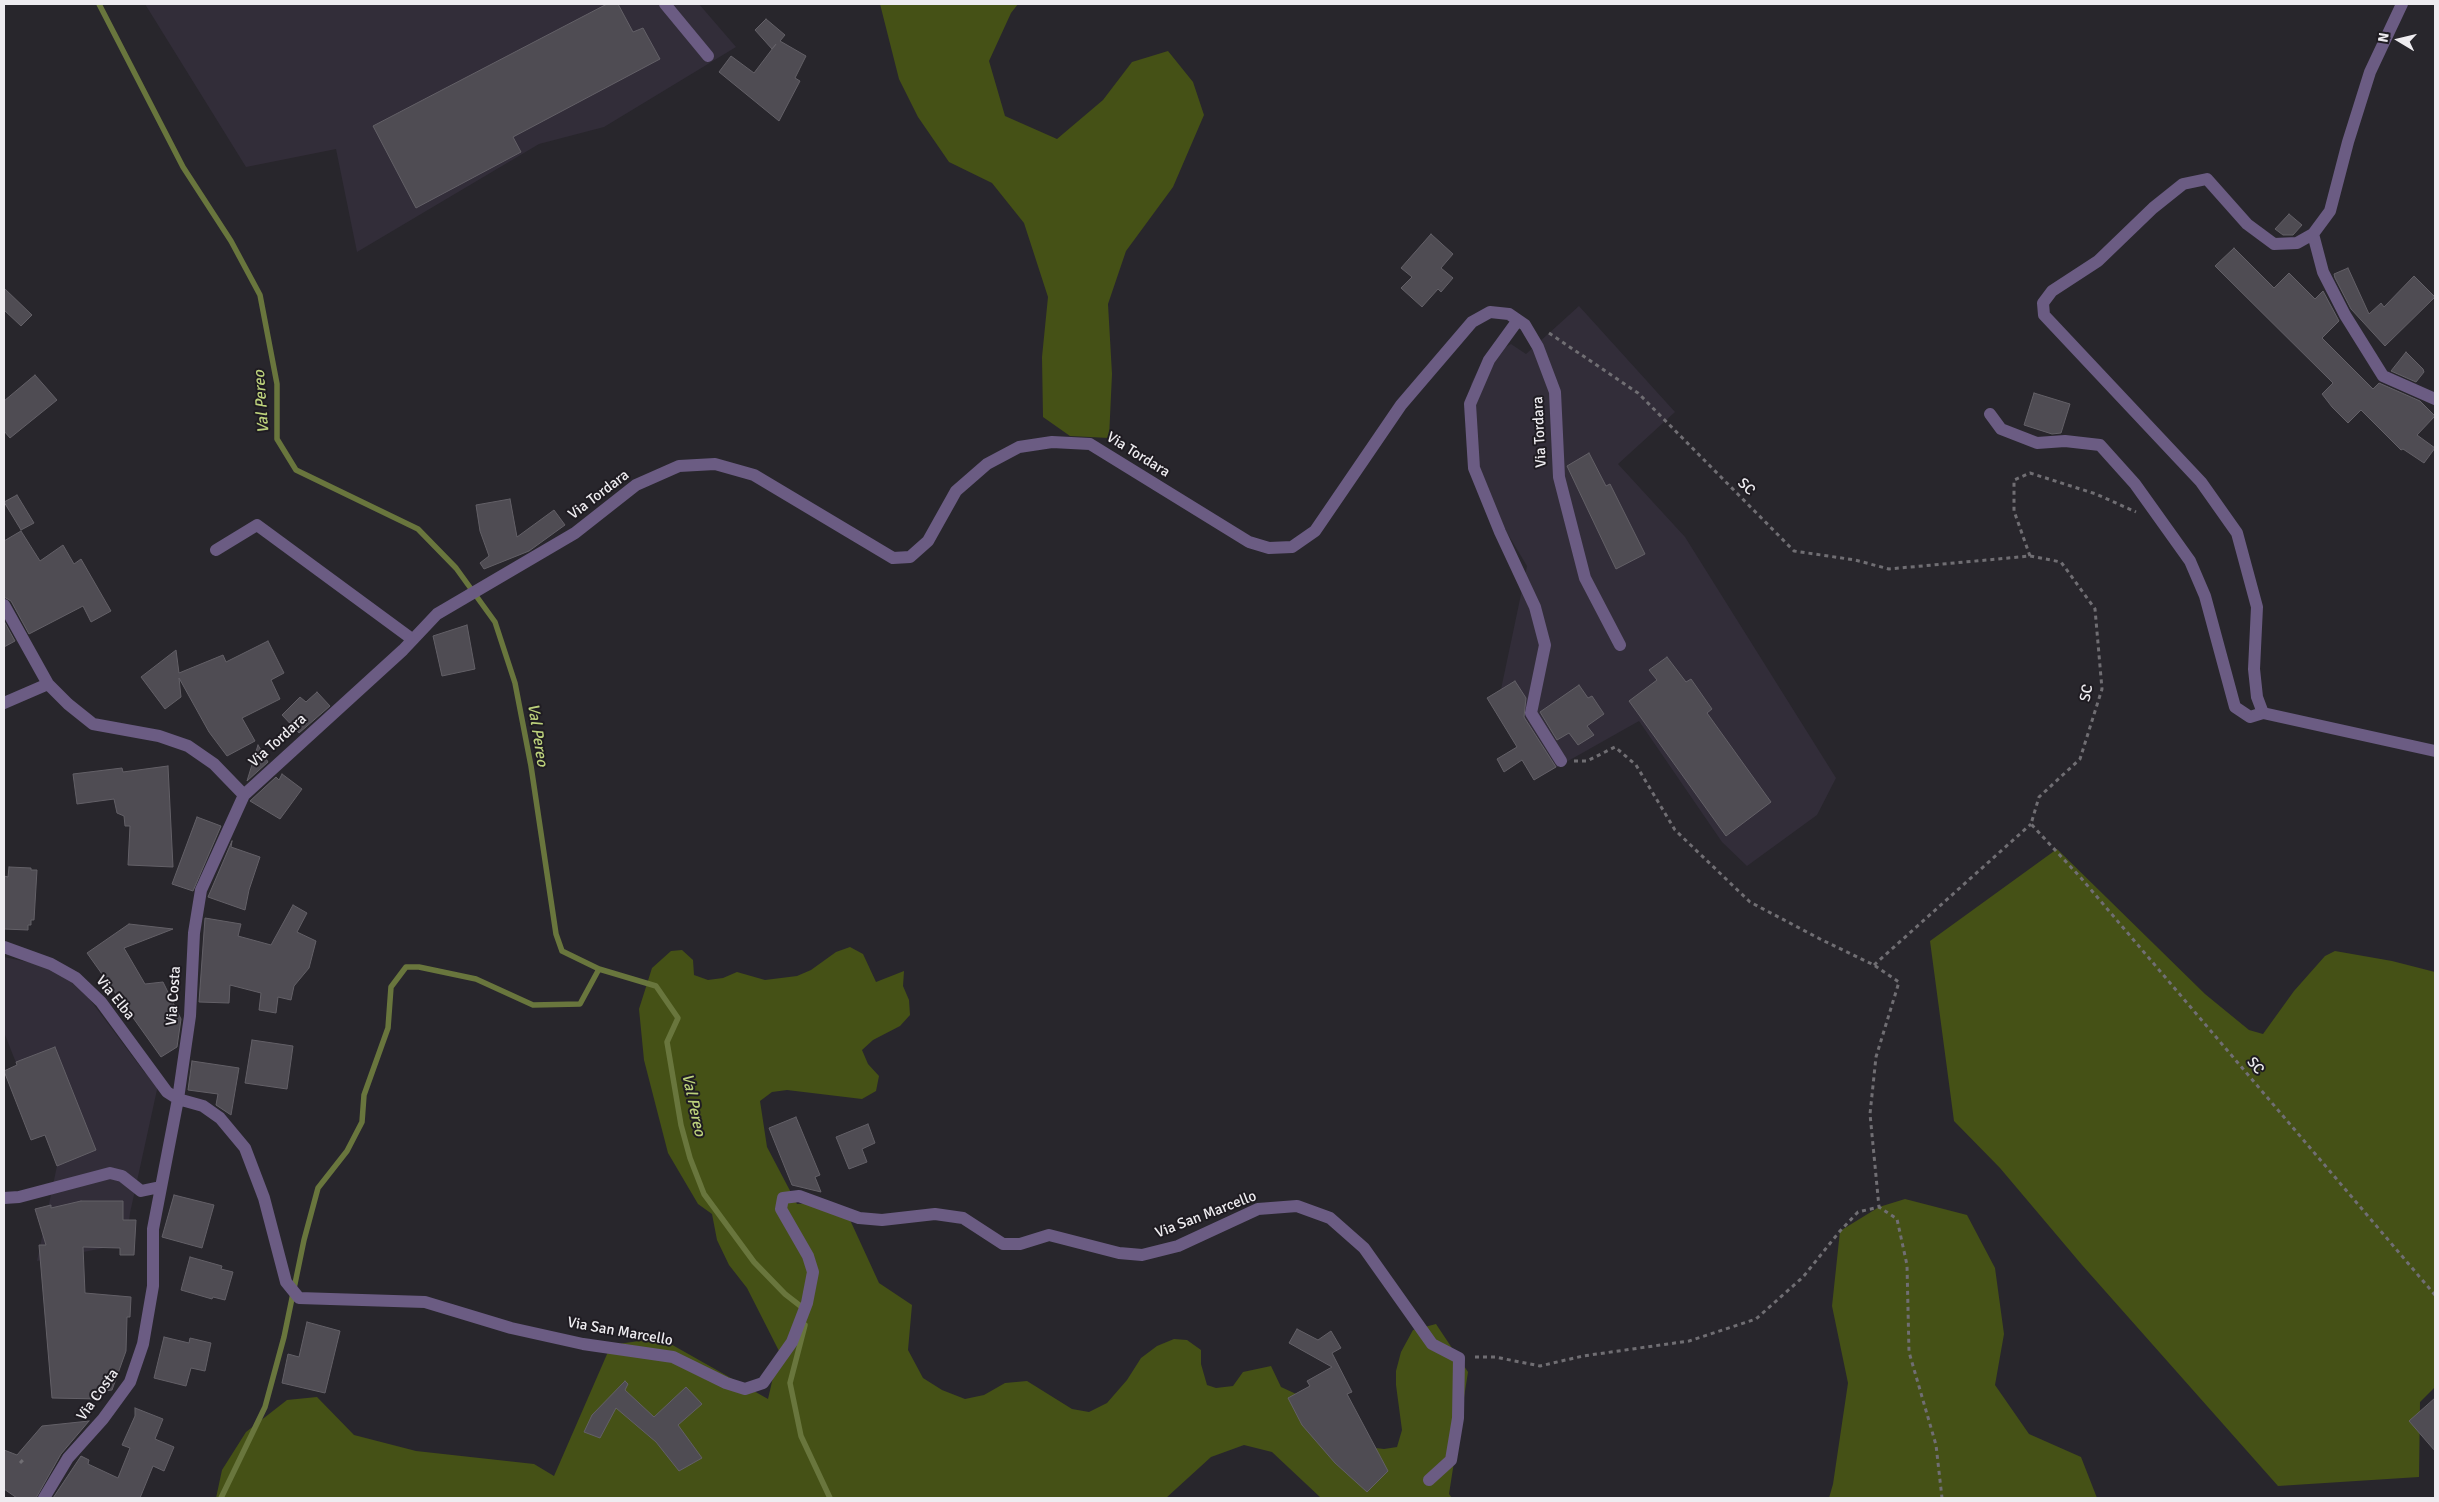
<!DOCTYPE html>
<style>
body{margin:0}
#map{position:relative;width:2439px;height:1502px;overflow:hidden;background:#28262c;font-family:Signika,sans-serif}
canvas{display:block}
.frame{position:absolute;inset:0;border:5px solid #eeecf0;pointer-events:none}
.north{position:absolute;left:2374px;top:15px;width:50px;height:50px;-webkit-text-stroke:4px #1f1c22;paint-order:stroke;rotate:279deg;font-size:14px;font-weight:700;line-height:20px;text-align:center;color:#eeecf0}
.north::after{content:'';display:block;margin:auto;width:18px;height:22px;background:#eeecf0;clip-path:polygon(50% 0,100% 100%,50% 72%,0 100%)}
</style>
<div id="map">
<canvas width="2439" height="1502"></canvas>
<div class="frame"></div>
<div class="north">N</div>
</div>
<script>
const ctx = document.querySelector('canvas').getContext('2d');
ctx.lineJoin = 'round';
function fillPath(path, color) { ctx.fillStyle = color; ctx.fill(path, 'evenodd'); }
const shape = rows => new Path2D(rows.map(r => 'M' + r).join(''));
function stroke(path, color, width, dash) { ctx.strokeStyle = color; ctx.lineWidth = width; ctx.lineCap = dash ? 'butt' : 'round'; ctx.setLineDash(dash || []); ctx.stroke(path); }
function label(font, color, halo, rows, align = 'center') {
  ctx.font = font + ' Signika,sans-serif'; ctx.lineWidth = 4; ctx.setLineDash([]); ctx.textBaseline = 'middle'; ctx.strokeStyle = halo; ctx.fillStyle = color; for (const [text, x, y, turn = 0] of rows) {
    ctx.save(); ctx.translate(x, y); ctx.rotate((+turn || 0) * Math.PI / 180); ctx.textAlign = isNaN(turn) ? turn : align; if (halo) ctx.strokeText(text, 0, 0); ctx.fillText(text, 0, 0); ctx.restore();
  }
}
const built = shape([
 [145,4,699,4,736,47,604,127,539,144,357,252,336,149,246,167],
 [1579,306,1675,412,1618,464,1685,537,1836,778,1817,815,1747,866,1722,842,1639,721,1545,774,1500,694,1527,566,1500,521,1480,468,1468,403,1471,384,1481,364,1494,353,1511,344,1526,354],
 [4,957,37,964,70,977,82,989,145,1073,160,1076,130,1213,128,1229,130,1247,104,1248,37,1261,57,1166,5,1035]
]);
const green = shape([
 [880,4,1018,4,1011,13,989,61,1005,116,1057,139,1103,100,1132,62,1168,51,1193,82,1204,115,1173,187,1126,251,1108,304,1112,374,1109,438,1070,436,1043,417,1042,357,1048,297,1024,223,992,183,949,162,918,117,899,79],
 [2057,849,2205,994,2249,1030,2263,1034,2294,991,2325,956,2335,951,2392,961,2435,972,2435,1387,2420,1402,2419,1477,2278,1486,2082,1265,2000,1168,1954,1121,1930,941],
 [850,947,863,954,876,982,904,971,903,986,909,1000,910,1015,900,1026,873,1040,862,1050,868,1064,879,1076,876,1091,862,1099,787,1090,772,1092,760,1101,767,1147,797,1204,826,1202,845,1209,879,1283,912,1305,908,1350,923,1378,942,1390,965,1399,984,1395,1005,1383,1027,1381,1072,1409,1089,1412,1107,1403,1127,1380,1141,1358,1157,1346,1174,1339,1187,1340,1201,1350,1201,1364,1207,1385,1216,1388,1233,1386,1243,1372,1271,1366,1281,1387,1307,1399,1359,1446,1384,1449,1397,1447,1402,1430,1396,1385,1396,1371,1401,1352,1413,1330,1436,1324,1468,1372,1449,1494,1452,1498,1321,1498,1272,1452,1244,1445,1211,1457,1166,1498,216,1498,222,1470,246,1432,287,1400,317,1397,354,1435,416,1451,534,1464,554,1476,611,1345,660,1338,768,1399,779,1351,747,1288,729,1265,717,1240,712,1214,698,1204,668,1153,644,1060,639,1009,652,968,671,951,682,950,693,960,694,975,708,980,723,978,737,972,765,980,797,976,811,970,836,952],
 [1905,1199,1967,1215,1995,1268,2004,1334,1995,1385,2029,1434,2081,1457,2097,1498,1829,1498,1833,1484,1848,1383,1832,1306,1840,1231,1879,1207]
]);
const stream = shape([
 [99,4,183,167,231,241,260,295,277,384,277,439,296,470,418,529,456,568,495,622,515,683,531,766,556,934,562,951,599,969,656,986,678,1018,667,1042,681,1125,690,1158,704,1194,754,1262,785,1294,803,1308],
 [805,1325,790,1383,801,1436,830,1498],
 [221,1498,265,1407,284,1337,304,1240,318,1188,347,1151,362,1122,364,1095,388,1028,391,987,406,967,419,967,476,979,533,1005,580,1004,599,969]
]);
const building = shape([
 [607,4,618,4,633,32,643,28,660,59,513,137,521,152,416,208,373,126,607,4],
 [766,19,785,35,780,41,806,56,795,78,800,81,779,121,719,72,731,56,754,73,776,44,772,49,755,30,766,19],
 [2289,214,2302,225,2293,235,2283,235,2275,229,2289,214],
 [1431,234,1453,254,1441,268,1453,278,1441,292,1438,289,1422,307,1401,288,1412,277,1401,268,1431,234],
 [2234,248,2274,288,2289,273,2315,299,2323,291,2339,321,2322,338,2373,389,2379,383,2420,401,2435,416,2417,435,2435,448,2424,463,2403,449,2401,450,2361,410,2348,423,2332,407,2322,394,2333,383,2215,266,2234,248],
 [2348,268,2369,314,2381,303,2384,307,2414,276,2435,297,2385,346,2351,309,2335,278,2334,274,2348,268],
 [4,288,32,315,21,326,4,310,4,288],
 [2406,352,2423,369,2424,372,2416,382,2391,371,2406,352],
 [35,375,57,400,10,438,4,431,4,401,35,375],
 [2034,393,2070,404,2061,433,2052,434,2024,425,2034,393],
 [1589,453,1606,486,1610,484,1645,554,1616,569,1567,466,1589,453],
 [17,495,34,523,21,530,4,502,17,495],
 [510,499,517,537,554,510,565,525,529,551,484,569,480,563,489,556,480,531,476,505,510,499],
 [21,531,40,561,63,545,74,564,81,559,111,611,91,622,83,606,29,634,11,601,4,597,4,541,21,531],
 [4,621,15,641,4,647,4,621],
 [467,625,475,669,442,676,433,636,467,625],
 [268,641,284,673,271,680,280,699,242,718,255,741,227,756,209,732,179,678,181,697,165,709,141,677,176,650,179,673,223,655,226,662,268,641],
 [1667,657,1686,682,1691,679,1712,709,1707,713,1771,802,1726,836,1629,701,1657,680,1649,670,1667,657],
 [1515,681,1526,698,1524,717,1556,767,1534,780,1522,760,1504,772,1497,759,1517,747,1487,698,1515,681],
 [1579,685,1588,698,1592,696,1604,714,1587,726,1594,735,1578,745,1569,733,1557,740,1540,712,1579,685],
 [317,692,330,706,299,733,282,715,300,697,306,702,317,692],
 [258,745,268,762,247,781,258,745],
 [168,766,173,867,128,865,130,826,125,826,124,816,117,813,114,799,77,804,73,774,122,768,123,772,168,766],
 [282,774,302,789,280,819,250,801,276,777,279,780,282,774],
 [197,817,221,826,193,891,172,884,197,817],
 [232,841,231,847,260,857,249,890,245,910,208,897,232,841],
 [9,867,31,868,31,870,37,870,34,920,31,920,31,925,28,925,28,930,4,929,4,876,8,877,9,867],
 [293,905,307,913,297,932,316,941,309,968,294,986,291,1000,278,997,276,1013,259,1010,261,993,230,985,229,1003,199,1002,205,918,241,924,238,936,271,945,293,905],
 [129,924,173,929,124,948,145,984,163,982,181,1019,177,1047,161,1057,87,953,129,924],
 [252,1040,293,1046,287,1089,245,1083,252,1040],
 [55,1047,96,1150,57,1166,45,1135,31,1140,4,1071,17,1065,16,1062,55,1047],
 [192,1061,239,1068,231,1115,216,1105,218,1094,188,1090,192,1061],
 [796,1117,820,1175,815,1177,821,1192,792,1185,769,1128,796,1117],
 [868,1124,875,1143,862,1149,867,1162,849,1169,836,1137,868,1124],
 [174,1195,214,1205,202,1248,162,1237,174,1195],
 [81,1201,123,1201,123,1220,136,1220,134,1255,120,1255,120,1248,83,1247,85,1293,131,1297,130,1317,127,1317,126,1351,112,1390,104,1391,101,1399,52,1398,39,1245,46,1245,35,1209,51,1205,51,1208,81,1201],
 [190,1257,222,1266,221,1269,233,1272,225,1300,213,1297,212,1299,181,1290,190,1257],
 [307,1322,340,1331,325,1393,282,1383,288,1354,299,1357,307,1322],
 [1297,1329,1318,1340,1331,1331,1341,1348,1332,1353,1352,1392,1347,1394,1388,1471,1367,1492,1335,1463,1302,1425,1288,1398,1310,1386,1307,1381,1332,1367,1289,1343,1297,1329],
 [164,1337,189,1343,190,1338,211,1343,205,1371,191,1368,186,1386,154,1378,164,1337],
 [625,1381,628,1384,625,1390,654,1417,686,1387,702,1404,678,1425,702,1458,679,1471,656,1442,616,1408,600,1438,584,1432,592,1415,625,1381],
 [2435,1398,2435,1451,2409,1421,2435,1398],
 [135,1408,163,1419,155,1439,174,1447,164,1471,153,1466,140,1498,53,1498,81,1456,89,1460,88,1464,118,1478,130,1448,122,1445,135,1416,135,1408],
 [89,1421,61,1454,36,1498,17,1498,4,1489,4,1450,17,1455,42,1426,89,1421]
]);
const path = shape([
 [1549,333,1638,393,1794,551,1855,560,1889,569,2030,556,2061,562,2095,609,2102,689,2080,759,2039,797,2031,824,2081,878,2435,1295],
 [2030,556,2014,511,2014,480,2030,473,2096,494,2136,512],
 [1574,761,1587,761,1615,747,1636,765,1675,830,1750,902,1822,940,1874,965,1899,982,1876,1057,1870,1114,1879,1207],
 [1874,965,2031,824],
 [1475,1357,1495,1357,1540,1366,1583,1356,1689,1341,1756,1319,1803,1277,1840,1231,1858,1212,1879,1207,1897,1219,1907,1265,1909,1352,1936,1445,1942,1498],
 [20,1463,25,1458]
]);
const minor = shape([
 [665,4,708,56],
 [2313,234,2323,272,2345,315,2383,376,2435,399],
 [1518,320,1489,360,1470,404,1474,468,1500,532,1535,607,1545,645,1531,713,1561,761],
 [1990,414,2001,429,2037,443,2065,441,2100,445,2135,484,2190,561,2205,596,2235,707,2250,717,2263,713,2257,697,2254,669,2257,607,2237,533,2201,482,2044,315,2043,303,2052,291,2098,261,2153,208,2183,184,2207,179,2247,224,2274,244,2297,243,2313,234,2330,211,2348,142,2370,72,2402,4],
 [216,550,257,525,412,639],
 [4,605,48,684,68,704,93,724,159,736,188,746,214,764,244,795,201,890,194,933,190,1016,178,1099,153,1229,153,1286,143,1344,130,1382,103,1419,68,1458,44,1498],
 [4,703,48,684],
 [2263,713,2435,751],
 [244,795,403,650,437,614,575,533,636,485,679,466,715,464,754,475,893,558,910,557,928,541,956,491,987,464,1019,447,1052,442,1090,444,1249,542,1269,548,1292,547,1315,531,1401,405,1472,322,1490,312,1509,314,1525,325,1538,347,1555,392,1559,477,1585,578,1620,645],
 [4,947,51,964,76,978,101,1002,167,1092,178,1099,203,1106,220,1118,245,1148,264,1198,286,1282,299,1298,425,1302,511,1328,583,1344,673,1357,726,1383,745,1389,763,1383,792,1342,807,1303,813,1272,808,1256,781,1209,783,1198,799,1196,859,1218,882,1220,935,1214,963,1218,1003,1244,1020,1244,1049,1235,1119,1253,1142,1255,1178,1246,1258,1209,1297,1206,1330,1218,1364,1248,1432,1344,1459,1358,1458,1418,1451,1460,1429,1480],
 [4,1198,19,1197,110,1173,122,1176,141,1191,160,1187]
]);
const streetNames = [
 ["Via Tordara",1540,432,-93],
 ["Via Tordara",1138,455,32],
 ["SC",1746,487,45],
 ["Via Tordara",599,495,-37],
 ["SC",2087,693,-79],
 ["Via Tordara",278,741,-42],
 ["Via Costa",174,996,-86],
 ["Via Elba",115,998,51],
 ["SC",2255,1066,50],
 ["Via San Marcello",1206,1215,-21],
 ["Via San Marcello",620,1332,10],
 ["Via Costa",98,1395,-54]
];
const waterNames = [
 ["Val Pereo",262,402,-94],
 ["Val Pereo",537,735,81],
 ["Val Pereo",693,1105,78]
];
fillPath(built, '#322d39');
fillPath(green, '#455116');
stroke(stream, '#69763d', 5.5);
fillPath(building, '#4f4c53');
stroke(building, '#636067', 1);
stroke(path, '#706e73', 3, [4, 4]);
stroke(minor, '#6b5c83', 12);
label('15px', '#eeecf0', '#1f1c22', streetNames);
label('italic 16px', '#bdd27c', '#1f1c22', waterNames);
</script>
